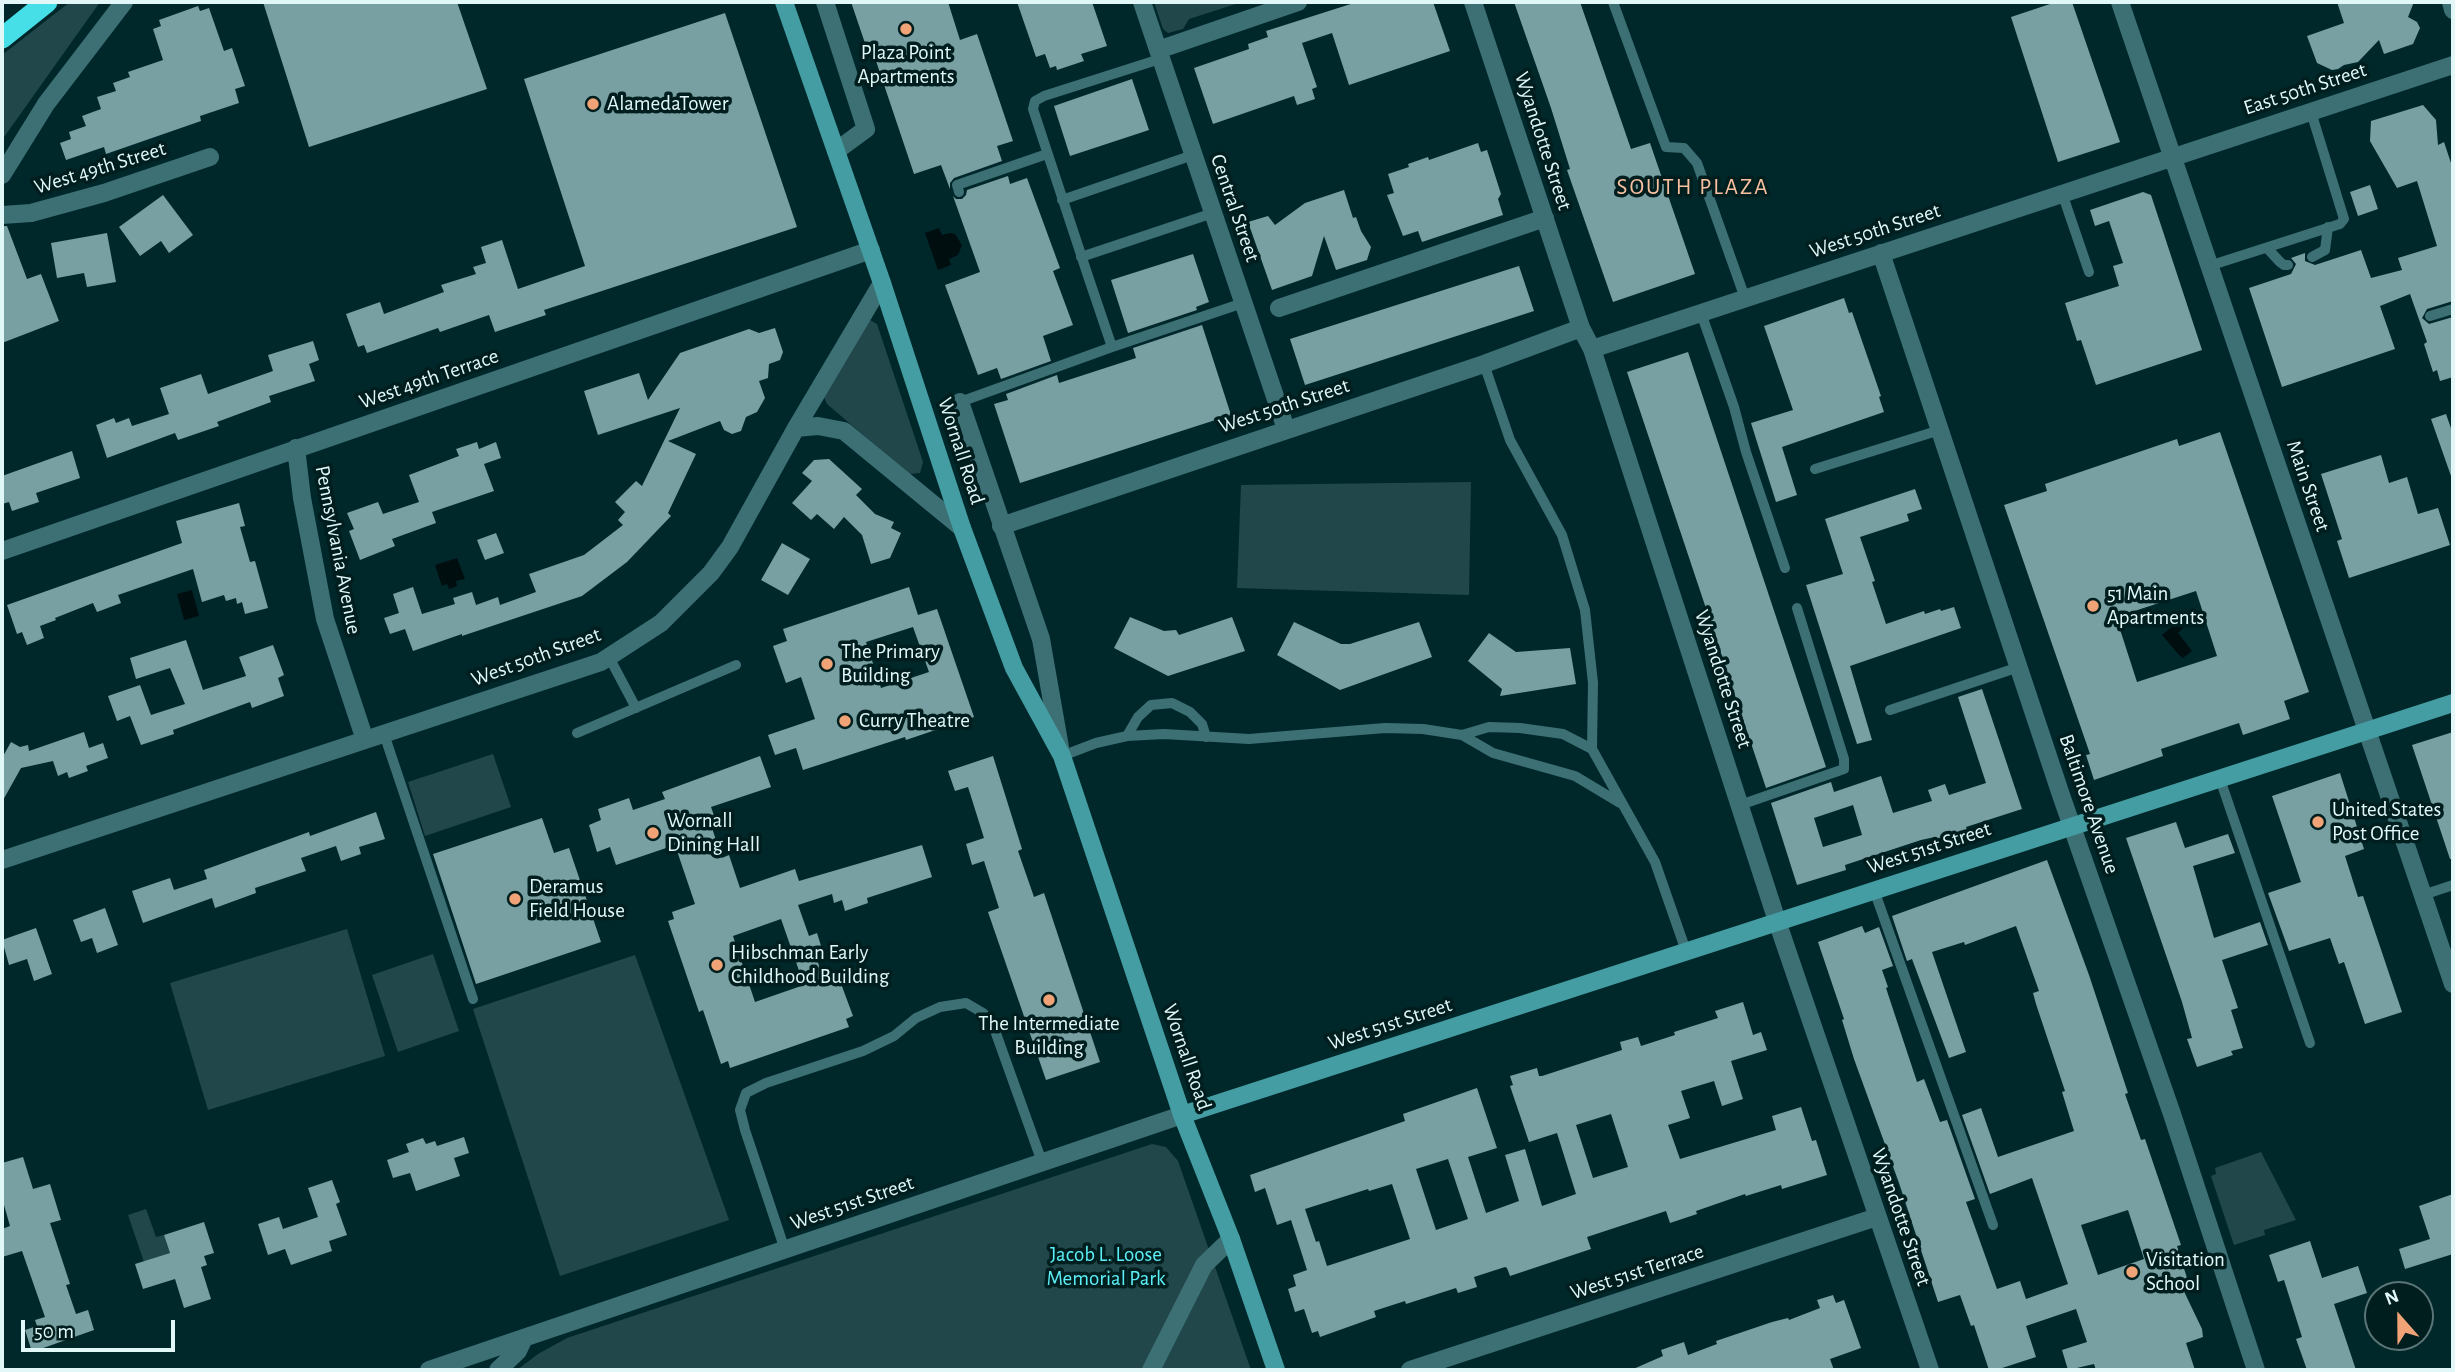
<!DOCTYPE html>
<style>
body{margin:0}
#map{position:relative;width:2455px;height:1372px;overflow:hidden;background:#00282b;font-family:"Alegreya Sans",sans-serif}
canvas{display:block}
.frame{position:absolute;inset:0;border:4px solid #e2f7f8;pointer-events:none}
.north{position:absolute;left:2364px;top:1281px;width:70px;height:70px;box-sizing:border-box;background:#011e1f;border:2px solid #5b7576;border-radius:50%;rotate:339deg;font-size:19px;font-weight:700;line-height:28px;text-align:center;color:#e2f7f8}
.north::after{content:'';display:block;margin:auto;width:24px;height:32px;background:#efa377;clip-path:polygon(50% 0,100% 100%,50% 72%,0 100%)}
.scale{position:absolute;left:21px;top:1320px;width:154px;height:32px;box-sizing:border-box;border:4px solid #e2f7f8;border-top:0;padding-left:9px;font-size:21px;line-height:24px;white-space:nowrap;color:#e2f7f8;-webkit-text-stroke:5px #011e1f;paint-order:stroke}
</style>
<div id="map">
<canvas width="2455" height="1372"></canvas>
<div class="frame"></div>
<div class="north">N</div>
<div class="scale">50 m</div>
</div>
<script>
const ctx = document.querySelector('canvas').getContext('2d');
ctx.lineJoin = 'round';
function fillPath(path, color) { ctx.fillStyle = color; ctx.fill(path, 'evenodd'); }
const shape = rows => new Path2D(rows.map(r => 'M' + r).join(''));
function stroke(path, color, width, dash) { ctx.strokeStyle = color; ctx.lineWidth = width; ctx.lineCap = dash ? 'butt' : 'round'; ctx.setLineDash(dash || []); ctx.stroke(path); }
function label(font, color, halo, rows, align = 'center') {
  ctx.font = font + ' "Alegreya Sans",sans-serif'; ctx.lineWidth = 7; ctx.setLineDash([]); ctx.textBaseline = 'middle'; ctx.strokeStyle = halo; ctx.fillStyle = color; for (const [text, x, y, turn = 0] of rows) {
    ctx.save(); ctx.translate(x, y); ctx.rotate((+turn || 0) * Math.PI / 180); ctx.textAlign = isNaN(turn) ? turn : align; if (halo) ctx.strokeText(text, 0, 0); ctx.fillText(text, 0, 0); ctx.restore();
  }
}
const green = shape([
 [70,2,100,2,2,140,2,55],
 [1154,2,1242,2,1189,19,1183,29,1168,33,1163,29],
 [870,320,877,324,923,462,920,473,909,474,827,404,823,395,863,325],
 [1471,482,1469,595,1237,588,1241,485],
 [493,754,511,807,425,836,408,782],
 [347,929,385,1056,208,1110,170,983],
 [433,954,459,1031,398,1052,372,975],
 [635,955,729,1220,560,1276,473,1009],
 [1152,1144,1166,1147,1178,1161,1251,1370,517,1370,538,1354,567,1338],
 [2261,1152,2296,1220,2264,1230,2265,1235,2234,1245,2211,1176,2216,1174,2215,1168],
 [146,1209,156,1237,164,1235,170,1253,144,1262,128,1215]
]);
const water = shape([
 [939,228,942,235,950,233,955,234,962,245,958,255,949,259,951,265,938,270,925,233],
 [457,558,465,579,456,581,457,586,449,589,447,584,442,586,435,565],
 [192,590,199,616,184,620,177,594],
 [2179,621,2184,627,2178,633,2192,651,2183,658,2179,655,2162,635]
]);
const building = shape([
 [263,2,457,2,487,89,309,147],
 [851,2,948,2,960,40,977,34,1013,141,997,146,1002,161,954,178,950,183,950,189,941,165,914,174,874,55,868,52],
 [1017,2,1092,2,1107,46,1081,54,1084,61,1057,70,1056,66,1050,68,1045,54,1036,57],
 [1357,2,1433,2,1450,51,1349,85,1332,33,1302,43,1317,87,1312,89,1315,99,1297,105,1294,96,1213,124,1194,68,1249,49,1248,44,1268,37,1266,31],
 [1514,2,1580,2,1631,149,1650,143,1695,274,1613,302,1567,170,1570,169,1551,108],
 [2056,2,2072,2,2120,142,2058,162,2011,17],
 [2337,2,2414,2,2408,17,2417,22,2420,28,2413,44,2384,54,2379,40,2358,62,2344,65,2338,69,2332,70,2317,63,2307,36,2344,23],
 [198,6,200,11,209,8,224,51,232,48,245,86,235,89,239,103,200,116,201,121,106,154,104,147,66,160,60,143,71,139,69,132,86,126,82,116,101,109,97,97,116,91,113,83,130,77,128,72,163,60,153,29,161,26,159,20],
 [725,13,797,227,544,310,546,315,495,332,489,315,440,332,438,328,367,353,364,345,358,347,346,314,380,302,384,314,444,292,441,285,476,274,473,267,486,263,481,247,502,240,518,289,585,266,524,79],
 [1132,79,1149,130,1070,156,1054,106],
 [2423,105,2436,120,2438,145,2444,142,2453,169,2453,301,2427,309,2422,318,2429,324,2453,317,2453,377,2440,381,2437,370,2433,372,2424,344,2427,342,2410,294,2380,306,2395,349,2282,387,2249,288,2291,274,2296,264,2291,258,2305,253,2305,261,2315,265,2361,250,2371,278,2402,270,2398,258,2437,246,2417,181,2397,188,2370,141,2371,121],
 [1478,143,1481,152,1487,150,1501,194,1498,199,1503,215,1422,242,1418,231,1403,236,1387,195,1394,193,1388,174,1409,167,1408,164,1428,157,1429,160],
 [1008,176,1010,184,1027,178,1060,268,1053,271,1073,325,1043,336,1051,361,1001,379,997,368,978,375,945,285,980,272,953,196,956,199,962,199,966,195,967,190],
 [2370,185,2378,209,2358,216,2350,192],
 [1344,190,1353,218,1356,217,1361,231,1371,247,1367,260,1336,270,1324,236,1312,276,1272,290,1248,222,1268,216,1275,225,1305,203],
 [2143,192,2151,195,2202,350,2096,385,2081,340,2077,341,2065,303,2119,286,2113,266,2123,263,2109,221,2095,226,2090,210],
 [163,195,193,235,169,253,161,241,140,256,119,227],
 [2,226,7,226,27,279,41,274,59,321,2,343],
 [107,233,116,282,87,287,84,273,57,278,51,243],
 [1193,254,1209,302,1196,307,1197,310,1128,333,1111,280],
 [1519,266,1534,311,1305,385,1290,339],
 [1844,298,1849,313,1852,312,1881,396,1879,397,1884,412,1782,447,1797,495,1776,502,1751,423,1793,410,1764,326],
 [1202,325,1231,415,1020,483,994,404,1008,400,1006,394,1057,375,1059,383,1136,358,1133,348],
 [775,328,783,352,780,360,769,364,768,378,759,381,765,398,757,412,746,417,741,431,732,434,724,430,720,421,668,441,696,454,668,513,671,516,627,562,582,596,462,636,462,634,413,651,405,629,390,634,384,618,399,613,393,594,413,587,422,614,455,604,453,598,472,592,476,605,498,597,500,605,536,592,529,574,584,555,623,525,618,520,625,512,615,502,636,481,642,486,680,408,598,435,584,391,639,373,648,400,680,353,749,329,759,333],
 [313,341,319,360,309,364,315,381,269,396,271,402,217,422,219,426,178,440,175,433,107,458,96,425,114,418,116,423,129,418,132,426,169,414,160,388,201,374,208,394,273,371,268,355],
 [1688,352,1826,767,1766,788,1627,372],
 [2446,414,2453,434,2453,475,2451,476,2431,419],
 [2220,432,2309,692,2284,701,2290,719,2243,735,2239,723,2161,749,2163,756,2094,780,2086,755,2090,754,2004,505,2047,491,2045,484,2177,439,2179,446],
 [2196,591,2217,656,2137,682,2116,617],
 [477,442,479,449,496,442,501,458,484,464,494,491,432,512,436,523,392,539,395,546,360,560,349,531,354,529,347,513,378,502,383,514,419,502,409,475,459,456,456,449],
 [72,451,80,478,36,493,39,502,12,511,9,502,2,504,2,476],
 [2381,455,2389,483,2407,477,2418,514,2438,508,2450,545,2349,578,2337,541,2342,539,2321,474],
 [829,459,862,489,856,495,875,514,894,522,891,528,901,533,890,558,871,564,862,535,844,517,834,529,817,514,811,520,792,503,812,481,802,473,814,460],
 [1915,489,1922,509,1907,514,1909,521,1860,537,1875,581,1872,582,1886,624,1924,611,1925,614,1940,609,1941,611,1954,607,1961,628,1850,666,1872,740,1857,744,1806,585,1843,574,1825,519],
 [239,503,245,526,240,527,250,562,255,561,268,608,245,614,242,602,237,604,236,598,226,601,224,595,202,602,193,569,118,595,121,603,97,612,93,603,55,618,56,620,40,626,44,638,27,645,22,632,17,634,7,605,182,543,176,521],
 [496,533,504,553,485,560,477,540],
 [782,543,810,559,788,595,761,580],
 [909,587,918,615,937,609,974,717,906,740,905,737,803,770,796,748,775,755,768,735,815,719,801,677,786,683,773,646,787,641,783,629],
 [913,627,929,672,881,688,866,642],
 [1130,617,1164,631,1176,630,1179,635,1232,617,1245,651,1168,676,1114,648],
 [1294,622,1341,644,1350,644,1419,622,1432,657,1340,690,1277,655],
 [1489,633,1516,652,1570,648,1576,684,1500,696,1502,689,1468,661],
 [186,640,203,690,246,676,239,657,273,645,284,675,278,678,284,696,252,708,250,702,173,730,174,734,141,745,130,716,117,721,108,696,140,685,151,715,185,704,170,668,136,679,130,658],
 [1982,689,2022,809,1966,827,1967,830,1936,840,1935,837,1921,840,1845,865,1846,870,1797,885,1771,803,1831,782,1834,792,1881,776,1893,813,1932,801,1928,790,1945,784,1949,795,1986,783,1958,697],
 [1853,805,1862,835,1823,847,1814,818],
 [84,732,89,748,103,743,108,758,86,766,88,771,69,778,67,772,58,776,53,761,21,768,2,802,2,758,11,742,20,747,28,745,29,751],
 [2453,732,2453,859,2450,859,2412,745],
 [760,756,771,787,711,807,717,824,711,825,722,858,729,855,740,888,795,869,799,881,922,845,932,877,867,898,868,903,845,911,842,900,834,903,832,894,798,905,809,936,817,933,822,949,814,951,826,986,840,981,853,1016,846,1019,849,1027,730,1068,728,1061,721,1064,703,1010,699,1012,668,921,674,919,672,912,695,904,675,845,616,865,610,847,597,852,589,825,601,820,598,809,629,798,633,810,665,799,662,792],
 [781,919,804,985,755,1002,733,936],
 [993,756,1022,849,1018,851,1034,897,1044,893,1100,1062,1046,1080,988,912,999,908,984,861,972,865,966,844,984,838,968,787,955,791,948,771],
 [2340,773,2364,849,2345,856,2358,897,2363,896,2402,1012,2365,1024,2344,962,2339,964,2330,938,2289,951,2268,893,2301,882,2272,796],
 [376,812,385,839,359,847,361,854,341,861,336,846,301,858,306,871,255,888,256,893,215,908,212,898,143,923,132,891,170,878,174,890,207,879,204,870,309,832,310,836],
 [542,818,554,853,569,848,601,942,476,984,433,854],
 [2176,822,2185,848,2228,834,2235,853,2193,866,2214,938,2260,922,2268,945,2222,960,2238,1008,2231,1010,2243,1048,2231,1051,2233,1055,2197,1067,2187,1039,2192,1038,2182,1002,2126,838],
 [2047,860,2089,975,2128,1093,2125,1094,2141,1140,2145,1139,2181,1245,2177,1246,2187,1278,2179,1281,2202,1329,2203,1337,2186,1343,2195,1370,2096,1370,2094,1364,2068,1370,2062,1350,2087,1342,2076,1309,2026,1326,2036,1357,1996,1370,1989,1370,1974,1325,1971,1326,1960,1295,1938,1302,1899,1183,1854,1059,1842,1020,1844,1019,1818,942,1862,926,1865,933,1879,927,1893,966,1882,970,1888,987,1886,988,1917,1082,1924,1079,1940,1122,1947,1120,1975,1199,1966,1202,1997,1289,2020,1281,2026,1299,2068,1284,2032,1178,1990,1194,1962,1115,1981,1108,1998,1157,2074,1131,2062,1092,2065,1091,2036,1004,2033,993,2039,991,2016,926,1965,945,1964,942,1932,952,1966,1052,1949,1058,1912,959,1907,961,1892,916],
 [2128,1210,2144,1259,2098,1275,2081,1225],
 [105,908,118,945,97,953,92,938,81,942,73,920],
 [36,928,52,974,34,981,27,959,9,965,2,940],
 [1743,1002,1753,1035,1761,1032,1767,1050,1731,1061,1743,1099,1722,1106,1714,1081,1681,1091,1690,1118,1668,1125,1680,1159,1776,1130,1772,1116,1801,1107,1812,1141,1816,1140,1827,1175,1782,1189,1781,1185,1746,1196,1745,1194,1696,1211,1697,1214,1670,1223,1666,1211,1587,1237,1591,1249,1510,1276,1507,1268,1505,1267,1474,1277,1477,1287,1458,1293,1456,1288,1406,1304,1405,1301,1374,1311,1376,1317,1320,1337,1318,1331,1312,1333,1304,1309,1295,1312,1288,1289,1296,1286,1293,1275,1307,1270,1291,1220,1277,1225,1265,1188,1255,1192,1250,1175,1405,1121,1403,1114,1477,1088,1497,1148,1468,1157,1486,1213,1519,1201,1505,1155,1525,1149,1542,1206,1576,1194,1557,1133,1529,1142,1510,1086,1513,1085,1510,1076,1537,1068,1539,1076,1542,1076,1622,1050,1620,1042,1638,1037,1641,1046,1675,1035,1674,1032,1718,1018,1715,1011],
 [1611,1114,1628,1167,1593,1178,1576,1125],
 [1448,1159,1468,1219,1436,1230,1416,1169],
 [1392,1184,1410,1239,1327,1266,1319,1241,1316,1242,1305,1209,1368,1189,1369,1191],
 [464,1137,469,1153,454,1158,460,1176,416,1191,410,1173,393,1178,387,1160,409,1152,406,1144,423,1138,426,1144,435,1141,437,1146],
 [23,1157,33,1189,50,1184,61,1220,50,1223,70,1284,66,1285,76,1314,88,1310,94,1330,32,1352,25,1330,37,1326,35,1320,45,1317,22,1251,2,1257,2,1229,10,1226,2,1198,2,1163],
 [332,1180,340,1202,336,1204,347,1235,329,1241,332,1251,291,1265,285,1249,268,1255,258,1224,279,1217,283,1229,318,1217,308,1188],
 [2453,1194,2453,1254,2405,1269,2399,1249,2430,1239,2419,1206],
 [204,1222,214,1253,204,1256,207,1265,201,1267,211,1299,184,1308,175,1279,143,1289,135,1264,170,1253,164,1235],
 [2310,1241,2322,1278,2358,1266,2367,1293,2334,1304,2356,1370,2307,1370,2296,1339,2302,1337,2284,1280,2278,1282,2269,1255],
 [1833,1295,1836,1303,1844,1300,1861,1348,1830,1359,1834,1370,1631,1370,1663,1356,1661,1350,1684,1342,1688,1355,1717,1344,1716,1341,1772,1322,1788,1318,1789,1320,1820,1308,1817,1300]
]);
const lane = shape([
 [1613,2,1666,147,1684,148,1697,163,1745,298],
 [1160,59,1044,96,1035,101,1033,109,1088,276,1112,347,1243,303],
 [959,192,957,185,1047,154],
 [2062,193,2089,272],
 [1062,200,1193,155],
 [2267,248,2280,262,2284,265,2288,265],
 [1081,257,1213,213],
 [2312,257,2325,250,2328,227],
 [2209,266,2340,224,2344,219,2311,112],
 [1701,313,1734,407,1746,452,1785,568],
 [2430,316,2453,309],
 [1484,364,1510,440,1562,535,1585,610,1593,683,1592,749,1655,862,1686,951],
 [960,402,1112,347],
 [1815,469,1940,430],
 [609,657,636,708],
 [1890,710,2019,667],
 [577,733,736,665],
 [384,734,473,999],
 [1462,735,1489,727,1520,728,1563,734,1592,749],
 [1127,736,1138,717,1151,705,1172,703,1190,712,1202,724,1206,737],
 [1062,756,1096,743,1127,736,1164,734,1249,739,1385,728,1423,729,1462,735,1493,753,1575,776,1620,803],
 [2220,779,2310,1043],
 [1740,805,1844,769,1844,759,1797,608],
 [1874,890,1993,1225],
 [2423,895,2453,885],
 [785,1250,745,1130,740,1110,746,1093,766,1083,863,1051,894,1036,916,1018,940,1007,966,1003,983,1013,993,1025,1042,1162]
]);
const street = shape([
 [825,2,866,129,836,151],
 [1142,2,1286,429],
 [1473,2,1581,328,1592,349,1777,921,1930,1370],
 [2120,2,2453,984],
 [2451,2,2453,10],
 [1158,50,1298,2],
 [2,175,46,104,124,2],
 [2,215,31,213,104,193,210,157],
 [1881,253,2061,795,2172,1114,2256,1370],
 [1279,308,1545,218],
 [1592,349,2453,65],
 [960,402,1041,639,1061,753],
 [796,428,882,283],
 [296,448,302,498,325,619,365,740],
 [1001,526,1484,364,1581,328],
 [2,551,871,250],
 [2,860,601,662,661,623,711,573,730,547,796,428,818,426,844,431,962,528],
 [429,1370,1182,1115],
 [498,1370,518,1351,524,1338],
 [1151,1370,1204,1265,1231,1239],
 [1410,1370,1877,1217]
]);
const secondary = shape([
 [784,2,882,283,962,528,1014,668,1062,756,1182,1115,1231,1239,1276,1370],
 [1182,1115,2453,703]
]);
const highway = shape([
 [2,38,47,2]
]);
const markers = [
 [906,29,7,"#efa377"],
 [593,104,7,"#efa377"],
 [2093,606,7,"#efa377"],
 [827,664,7,"#efa377"],
 [845,721,7,"#efa377"],
 [2318,822,7,"#efa377"],
 [653,833,7,"#efa377"],
 [515,899,7,"#efa377"],
 [717,965,7,"#efa377"],
 [1049,1000,7,"#efa377"],
 [2132,1272,7,"#efa377"]
];
const poiNames = [
 ["Plaza Point",906,53,"center"],
 ["Apartments",906,77,"center"],
 ["AlamedaTower",607,104],
 ["51 Main",2107,594],
 ["Apartments",2107,618],
 ["The Primary",841,652],
 ["Building",841,676],
 ["Curry Theatre",859,721],
 ["United States",2332,810],
 ["Post Office",2332,834],
 ["Wornall",667,821],
 ["Dining Hall",667,845],
 ["Deramus",529,887],
 ["Field House",529,911],
 ["Hibschman Early",731,953],
 ["Childhood Building",731,977],
 ["The Intermediate",1049,1024,"center"],
 ["Building",1049,1048,"center"],
 ["Visitation",2146,1260],
 ["School",2146,1284]
];
const streetNames = [
 ["East 50th Street",2305,89,-18],
 ["Wyandotte Street",1543,141,72],
 ["West 49th Street",100,168,-17],
 ["Central Street",1235,208,71],
 ["West 50th Street",1875,231,-18],
 ["West 49th Terrace",429,379,-19],
 ["West 50th Street",1284,406,-18],
 ["Wornall Road",961,451,72],
 ["Main Street",2308,486,71],
 ["Pennsylvania Avenue",338,550,79],
 ["West 50th Street",536,657,-20],
 ["Wyandotte Street",1723,679,72],
 ["Baltimore Avenue",2089,804,71],
 ["West 51st Street",1929,848,-18],
 ["West 51st Street",1390,1024,-18],
 ["Wornall Road",1187,1057,71],
 ["West 51st Street",852,1203,-19],
 ["Wyandotte Street",1901,1217,71],
 ["West 51st Terrace",1637,1272,-18]
];
const parkNames = [
 ["Jacob L. Loose",1106,1255],
 ["Memorial Park",1106,1279]
];
const neighbourhoodNames = [
 ["SOUTH PLAZA",1693,187]
];
fillPath(green, '#21474a');
fillPath(water, '#000e0f');
fillPath(building, '#78a0a2');
stroke(lane, '#3c7074', 10);
stroke(street, '#3c7074', 18);
stroke(secondary, '#449da2', 18);
stroke(highway, '#46dfe8', 21);
for (const [x, y, r, color] of markers) { const dot = new Path2D(); dot.arc(x, y, r, 0, 2 * Math.PI); ctx.fillStyle = color; ctx.fill(dot); stroke(dot, '#011e1f', 2.5); }
label('21px', '#e2f7f8', '#011e1f', poiNames, 'left');
label('21px', '#e2f7f8', '#011e1f', streetNames);
label('21px', '#5ceff7', '#011e1f', parkNames);
ctx.letterSpacing = '2px';
label('23px', '#fac0a0', '#011e1f', neighbourhoodNames);
ctx.letterSpacing = '0px';
</script>
